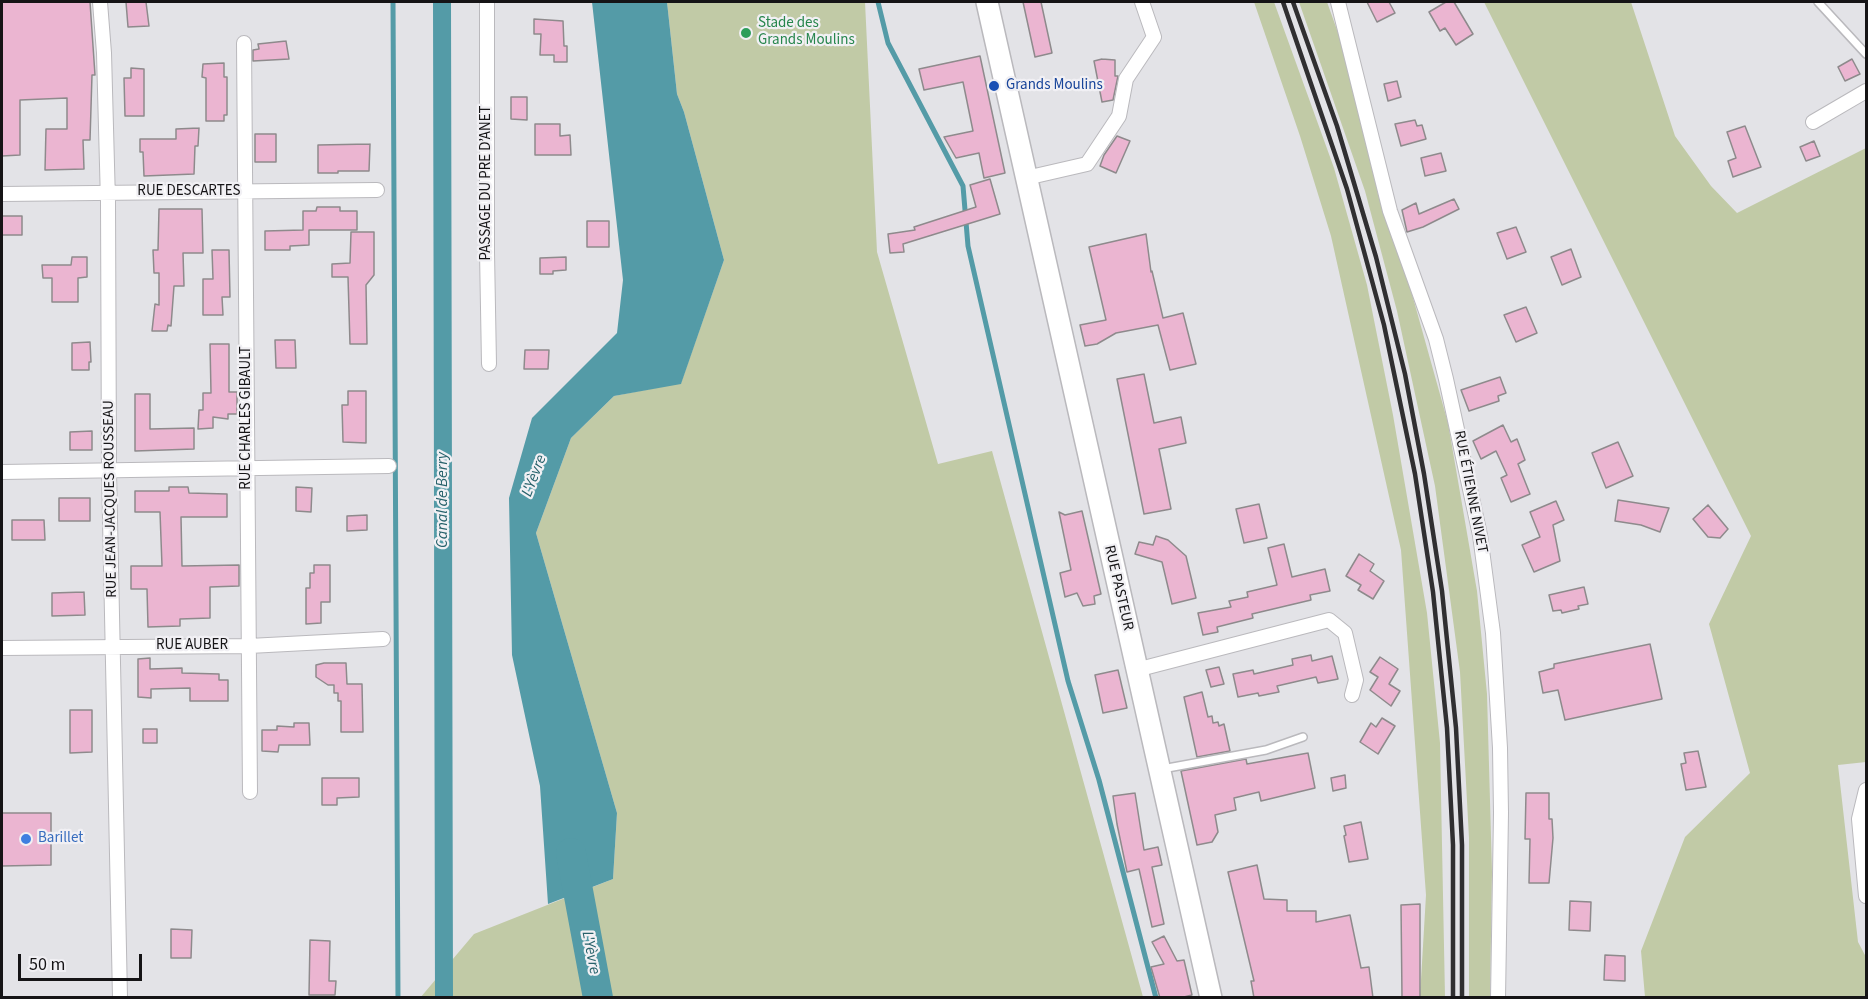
<!DOCTYPE html>
<meta charset="utf-8">
<style>
body{margin:0}
#map{position:relative;width:1868px;height:999px;overflow:hidden;background:#e3e3e7;font-family:"Source Sans 3",sans-serif}
canvas{display:block}
.frame{position:absolute;inset:0;border:3px solid #151416;pointer-events:none}
.scale{position:absolute;left:18px;top:954px;width:124px;height:27px;box-sizing:border-box;border:3px solid #151416;border-top:0;padding-left:8px;font-size:18px;line-height:21px;white-space:nowrap;color:#151416;-webkit-text-stroke:4px #f1f0f4;paint-order:stroke}
</style>
<div id="map">
<canvas width="1868" height="999"></canvas>
<div class="frame"></div>
<div class="scale">50 m</div>
</div>
<script>
const ctx = document.querySelector('canvas').getContext('2d');
ctx.lineJoin = 'round';
function fillPath(path, color) { ctx.fillStyle = color; ctx.fill(path, 'evenodd'); }
const shape = rows => new Path2D(rows.map(r => 'M' + r).join(''));
function stroke(path, color, width, dash) { ctx.strokeStyle = color; ctx.lineWidth = width; ctx.lineCap = dash ? 'butt' : 'round'; ctx.setLineDash(dash || []); ctx.stroke(path); }
function label(font, color, halo, rows, align = 'center') {
  ctx.font = font + ' "Source Sans 3",sans-serif'; ctx.lineWidth = 4.5; ctx.setLineDash([]); ctx.textBaseline = 'middle'; ctx.strokeStyle = halo; ctx.fillStyle = color; for (const [text, x, y, turn = 0] of rows) {
    ctx.save(); ctx.translate(x, y); ctx.rotate((+turn || 0) * Math.PI / 180); ctx.textAlign = isNaN(turn) ? turn : align; if (halo) ctx.strokeText(text, 0, 0); ctx.fillText(text, 0, 0); ctx.restore();
  }
}
const green = shape([
 [667,2,865,2,877,252,938,464,992,451,1143,997,420,998,474,934,613,879,617,813,536,533,571,438,614,396,681,383,724,260,684,112,677,94],
 [1254,2,1274,2,1334,168,1367,285,1393,415,1427,613,1440,743,1445,997,1420,997,1426,895,1401,550,1331,236,1300,136],
 [1299,2,1327,2,1346,55,1378,194,1410,287,1448,423,1477,591,1487,694,1492,872,1490,997,1469,997,1469,838,1460,672,1435,486,1397,311,1365,191],
 [1484,2,1631,2,1675,136,1711,186,1737,213,1866,148,1866,762,1838,765,1858,942,1866,957,1866,997,1645,997,1641,951,1685,837,1750,773,1709,624,1751,536]
]);
const water = shape([
 [592,2,667,2,677,94,684,112,724,260,681,384,614,396,571,438,536,533,617,813,613,879,548,904,540,786,512,655,509,498,532,418,617,333,623,280]
]);
const stream = shape([
 [393,2,398,998],
 [878,2,888,43,963,186,968,246,1068,681,1099,780,1156,998]
]);
const canal = shape([
 [442,2,444,998]
]);
const river = shape([
 [571,853,598,998]
]);
const building = shape([
 [2,2,90,2,95,75,92,75,90,140,83,140,84,169,45,170,46,129,67,129,67,98,20,100,20,155,2,156,2,2],
 [126,2,146,2,149,26,128,27,126,2],
 [1023,2,1041,2,1052,53,1035,57,1023,2],
 [1367,2,1389,2,1395,13,1377,22,1367,2],
 [1446,2,1454,2,1473,34,1456,45,1445,28,1440,31,1429,12,1446,2],
 [534,19,563,21,564,46,567,46,567,62,554,62,554,55,540,55,541,34,534,34,534,19],
 [286,41,289,59,253,61,253,50,259,49,258,44,286,41],
 [980,56,1005,173,984,178,979,153,956,158,944,137,973,131,963,82,924,90,919,69,980,56],
 [1102,59,1115,60,1115,76,1118,76,1113,100,1102,102,1094,61,1102,59],
 [1852,59,1860,74,1845,81,1838,67,1852,59],
 [224,63,224,77,227,77,227,115,224,115,224,121,206,121,206,78,202,77,203,64,224,63],
 [131,68,144,69,144,116,125,116,124,78,131,78,131,68],
 [1397,81,1401,97,1388,101,1384,84,1397,81],
 [511,97,527,97,527,120,511,119,511,97],
 [1415,120,1417,126,1422,125,1426,139,1401,146,1395,124,1415,120],
 [535,124,560,124,560,136,570,135,571,155,535,155,535,124],
 [1745,126,1761,167,1733,177,1728,161,1736,158,1727,132,1745,126],
 [199,128,198,146,195,146,194,174,144,176,143,152,140,152,140,139,176,139,176,129,199,128],
 [255,134,276,134,276,162,255,162,255,134],
 [1117,136,1130,141,1116,173,1100,166,1104,155,1117,136],
 [1814,141,1820,156,1806,161,1800,147,1814,141],
 [370,144,369,171,338,171,338,173,318,173,318,145,370,144],
 [1441,153,1446,171,1425,176,1421,158,1441,153],
 [990,179,1000,214,903,244,904,252,890,253,888,234,915,230,914,227,976,207,970,185,990,179],
 [1454,199,1459,209,1423,227,1407,232,1402,210,1416,203,1419,214,1454,199],
 [317,207,340,207,340,211,357,211,357,230,309,230,309,245,290,246,290,250,265,250,265,231,303,230,303,211,316,211,317,207],
 [159,209,202,209,203,253,183,253,184,286,174,286,171,326,168,325,167,331,152,331,155,304,159,305,159,273,154,273,153,250,158,250,159,209],
 [2,216,22,216,22,235,2,235,2,216],
 [587,221,609,221,609,247,587,247,587,221],
 [1516,227,1526,252,1507,259,1497,233,1516,227],
 [351,232,374,232,374,275,366,285,367,344,350,344,348,277,332,277,332,264,350,263,351,232],
 [1146,234,1151,272,1152,271,1163,318,1183,313,1196,364,1170,370,1158,325,1116,333,1097,344,1085,346,1080,325,1106,320,1089,247,1146,234],
 [1571,249,1581,277,1562,285,1551,257,1571,249],
 [212,250,229,250,230,297,222,297,223,315,203,315,203,279,213,279,212,250],
 [72,257,87,257,87,277,78,278,78,302,52,302,52,278,43,278,42,265,71,265,72,257],
 [566,257,566,270,553,271,553,274,540,274,540,258,566,257],
 [1526,307,1537,333,1516,342,1504,315,1526,307],
 [275,340,295,340,296,368,276,368,275,340],
 [90,342,91,362,89,362,89,370,72,370,72,343,90,342],
 [210,344,229,344,229,392,237,392,237,414,228,414,228,419,213,417,213,428,198,429,199,410,203,410,203,393,211,393,210,344],
 [525,350,549,350,548,369,524,369,525,350],
 [1144,374,1154,423,1181,417,1186,443,1159,449,1171,509,1144,514,1117,379,1144,374],
 [1500,377,1506,393,1498,396,1499,401,1469,411,1461,390,1500,377],
 [348,391,366,391,366,443,343,442,342,405,348,405,348,391],
 [135,394,150,394,150,429,194,428,194,449,135,451,135,394],
 [1503,425,1511,442,1517,439,1525,460,1518,464,1530,494,1511,502,1501,478,1507,475,1496,451,1481,459,1473,441,1503,425],
 [92,431,92,450,70,450,70,432,92,431],
 [1618,442,1633,476,1606,488,1592,453,1618,442],
 [169,487,188,487,189,493,227,494,227,517,181,517,182,566,239,565,239,586,210,587,210,618,180,619,180,626,148,627,147,589,131,589,131,566,162,566,160,512,135,512,135,491,169,491,169,487],
 [296,487,312,488,311,512,296,511,296,487],
 [59,498,90,498,90,521,59,521,59,498],
 [1618,500,1669,508,1660,532,1641,525,1615,521,1618,500],
 [1556,501,1564,520,1553,525,1560,561,1534,572,1522,545,1540,537,1530,512,1556,501],
 [1259,504,1267,538,1244,543,1236,509,1259,504],
 [1708,505,1728,529,1720,538,1708,537,1693,519,1708,505],
 [1082,511,1101,594,1094,596,1095,604,1083,606,1077,593,1065,597,1060,573,1071,570,1059,512,1065,515,1082,511],
 [367,515,367,530,347,531,347,516,367,515],
 [12,520,44,520,45,540,12,540,12,520],
 [1156,536,1168,540,1186,556,1196,598,1172,604,1162,562,1135,554,1139,542,1153,545,1156,536],
 [1284,544,1292,577,1325,569,1330,591,1310,595,1311,600,1252,614,1253,618,1217,627,1218,632,1203,635,1198,613,1231,607,1229,601,1248,597,1247,592,1277,585,1268,548,1284,544],
 [1359,554,1374,564,1370,571,1384,581,1373,599,1358,590,1361,585,1346,576,1359,554],
 [314,565,330,565,330,602,321,602,321,623,306,624,306,588,310,588,310,573,314,573,314,565],
 [1584,587,1588,604,1578,606,1579,609,1562,613,1561,610,1553,611,1549,595,1584,587],
 [84,592,85,615,52,616,52,593,84,592],
 [1650,644,1662,699,1565,720,1558,690,1543,693,1539,672,1554,668,1554,664,1650,644],
 [1311,655,1312,661,1332,656,1338,679,1318,683,1316,677,1277,686,1279,692,1259,696,1258,693,1238,697,1233,674,1253,670,1254,674,1293,665,1292,659,1311,655],
 [1380,657,1398,669,1389,684,1400,691,1391,706,1370,690,1378,677,1370,672,1380,657],
 [150,658,150,669,182,668,182,673,219,674,219,680,228,680,228,701,190,701,190,688,151,689,151,698,138,697,138,659,150,658],
 [324,663,346,663,347,684,362,684,363,732,341,732,341,701,338,701,338,693,334,693,334,685,328,685,316,677,316,665,324,663],
 [1219,667,1224,684,1211,687,1206,670,1219,667],
 [1118,670,1127,708,1103,713,1095,675,1118,670],
 [1202,692,1208,717,1212,716,1213,723,1218,722,1219,726,1224,724,1230,751,1197,757,1184,697,1202,692],
 [70,710,92,710,92,752,70,753,70,710],
 [1382,718,1395,726,1378,754,1360,742,1371,723,1376,727,1382,718],
 [294,723,309,723,310,745,279,745,278,752,262,751,262,730,277,730,277,726,294,727,294,723],
 [143,729,157,729,157,743,143,743,143,729],
 [1698,751,1706,787,1686,790,1681,764,1686,763,1684,753,1698,751],
 [1308,753,1315,788,1261,801,1259,792,1234,798,1236,810,1215,815,1218,832,1212,842,1197,845,1181,771,1246,759,1247,764,1308,753],
 [1345,775,1346,788,1333,791,1331,778,1345,775],
 [322,778,359,778,359,797,337,798,337,805,322,805,322,778],
 [1135,793,1144,850,1158,847,1162,865,1152,867,1164,924,1152,927,1139,869,1127,872,1117,824,1113,796,1135,793],
 [1526,793,1549,793,1549,819,1552,819,1553,838,1549,883,1529,883,1530,839,1525,839,1526,793],
 [2,813,51,813,51,865,2,866,2,813],
 [1361,822,1368,859,1349,862,1344,836,1346,835,1344,826,1361,822],
 [1257,865,1264,899,1287,900,1287,911,1316,911,1316,922,1350,915,1361,968,1369,967,1373,998,1254,998,1251,981,1254,981,1228,872,1257,865],
 [1570,901,1591,902,1590,931,1569,930,1570,901],
 [1420,904,1420,998,1402,998,1401,905,1420,904],
 [171,929,192,930,191,958,171,958,171,929],
 [1164,936,1177,961,1184,960,1192,995,1180,998,1160,998,1151,967,1164,964,1152,942,1164,936],
 [310,940,330,941,329,981,336,981,335,995,309,995,310,940],
 [1605,955,1625,956,1625,981,1604,980,1605,955]
]);
const lane = shape([
 [1818,2,1866,54],
 [1162,769,1266,750,1303,737]
]);
const street = shape([
 [100,2,104,53,108,202,109,471,120,998],
 [487,2,487,252,489,364],
 [1338,2,1390,211,1436,339,1446,379,1480,535,1493,633,1500,748,1501,813,1498,998],
 [244,43,250,792],
 [1813,122,1866,91],
 [1026,178,1087,164,1119,116,1126,79,1154,37,1142,2],
 [2,194,377,190],
 [2,472,389,466],
 [2,648,249,646,383,639],
 [1136,670,1329,620,1345,633,1356,680,1352,695],
 [1866,790,1859,819,1866,896]
]);
const primary = shape([
 [987,2,1211,998]
]);
const rail = shape([
 [1283,2,1347,189,1384,325,1415,474,1433,592,1447,728,1453,845,1453,998],
 [1293,2,1337,126,1376,257,1405,374,1424,474,1442,591,1456,728,1462,845,1462,998]
]);
const markers = [
 [746,33,6,"#2e9e5b"],
 [994,86,6,"#1a4fb4"],
 [26,839,6,"#3f7fe0"]
];
const leisureNames = [
 ["Stade des",758,24],
 ["Grands Moulins",758,41]
];
const transitNames = [
 ["Grands Moulins",1006,86]
];
const streetNames = [
 ["PASSAGE DU PRE D’ANET",487,183,-90],
 ["RUE DESCARTES",189,192],
 ["RUE CHARLES GIBAULT",247,418,-90],
 ["RUE ÉTIENNE NIVET",1470,492,79],
 ["RUE JEAN-JACQUES ROUSSEAU",111,499,-91],
 ["RUE PASTEUR",1118,588,77],
 ["RUE AUBER",192,646]
];
const shopNames = [
 ["Barillet",38,839]
];
const waterNames = [
 ["L'Yèvre",535,476,-69],
 ["Canal de Berry",443,500,-90],
 ["L'Yèvre",590,953,79]
];
fillPath(green, '#c1caa6');
fillPath(water, '#549ba7');
stroke(stream, '#549ba7', 5);
stroke(canal, '#549ba7', 18);
stroke(river, '#549ba7', 30);
fillPath(building, '#ebb5d1');
stroke(building, '#8e8a8c', 1.5);
stroke(lane, '#bab9bd', 10);
stroke(street, '#bab9bd', 16);
stroke(primary, '#bab9bd', 24);
stroke(lane, '#fff', 7);
stroke(street, '#fff', 14);
stroke(primary, '#fff', 21);
stroke(rail, '#302f31', 4.5);
for (const [x, y, r, color] of markers) { const dot = new Path2D(); dot.arc(x, y, r, 0, 2 * Math.PI); ctx.fillStyle = color; ctx.fill(dot); stroke(dot, '#f1f0f4', 2); }
label('15px', '#27864d', '#f1f0f4', leisureNames, 'left');
label('15px', '#164399', '#f1f0f4', transitNames, 'left');
label('15px', '#151416', '#f1f0f4', streetNames);
label('15px', '#366cbe', '#f1f0f4', shopNames, 'left');
label('italic 16px', '#26616a', '#f1f0f4', waterNames);
</script>
